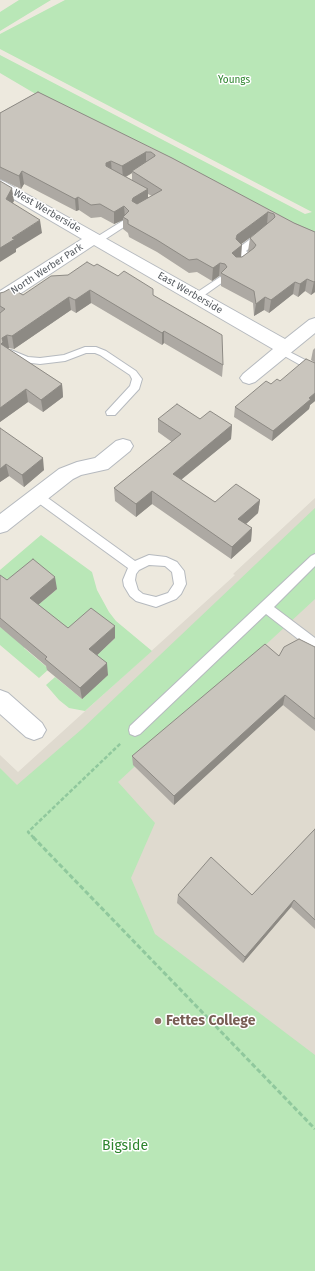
<!DOCTYPE html>
<style>
body{margin:0}
canvas{display:block;background:#ede9de}
</style>
<canvas width="315" height="1271"></canvas>
<script>
const ctx = document.querySelector('canvas').getContext('2d');
ctx.lineJoin = 'round';
function fillPath(path, color) { ctx.fillStyle = color; ctx.fill(path, 'evenodd'); }
const shape = rows => new Path2D(rows.map(r => 'M' + r).join(''));
function stroke(path, color, width, dash) { ctx.strokeStyle = color; ctx.lineWidth = width; ctx.lineCap = dash ? 'butt' : 'round'; ctx.setLineDash(dash || []); ctx.stroke(path); }
function label(font, color, halo, rows, align = 'center') {
  ctx.font = font + ' "Fira Sans",sans-serif'; ctx.lineWidth = 3; ctx.setLineDash([]); ctx.textBaseline = 'middle'; ctx.strokeStyle = halo; ctx.fillStyle = color; for (const [text, x, y, turn = 0] of rows) {
    ctx.save(); ctx.translate(x, y); ctx.rotate((+turn || 0) * Math.PI / 180); ctx.textAlign = isNaN(turn) ? turn : align; if (halo) ctx.strokeText(text, 0, 0); ctx.fillText(text, 0, 0); ctx.restore();
  }
}
const education = shape([
 [315,498,315,1271,0,1271,0,755,18,772,235,575,233,574]
]);
const green = shape([
 [19,0,51,0,0,31,0,12],
 [65,0,315,0,315,234,148,146,73,116,0,73,0,55,305,214,312,212,0,49,0,34],
 [315,508,315,599,118,782,155,823,131,878,155,934,315,1055,315,1271,0,1271,0,768,17,785,82,729],
 [41,535,92,572,97,590,109,612,116,621,152,651,85,711,69,708,59,700,46,685,55,677,82,699,91,661,115,638,67,642,32,610,57,589,0,585,0,570],
 [0,627,27,645,24,648,49,669,39,678,0,645]
]);
const pathFar1 = shape([
 [34,838,28,832,121,743]
]);
const path = shape([
 [33,837,315,1129]
]);
const lane = shape([
 [124,220,128,223,127,225,101,242,95,242,94,240,95,238,124,220],
 [261,231,265,234,264,236,246,251,252,256,253,258,252,260,244,266,238,266,237,264,238,262,243,258,237,253,236,251,237,249,261,231],
 [220,277,223,278,225,280,223,282,199,299,193,299,191,297,193,295,220,277],
 [85,347,96,347,106,351,136,371,142,379,139,389,115,415,107,415,106,412,130,386,132,379,130,375,100,355,95,353,86,353,65,361,40,364,23,362,8,355,6,353,11,350,28,357,40,358,64,355,85,347],
 [282,348,315,365,315,372,311,371,279,353,277,351,282,348],
 [37,492,41,493,135,561,149,555,166,557,177,562,184,571,186,584,181,594,176,599,156,607,136,601,130,596,124,586,123,580,128,568,33,499,32,496,33,493,37,492],
 [149,565,165,566,172,572,174,584,168,593,156,597,143,594,138,590,135,580,136,574,139,570,149,565],
 [315,554,315,566,274,607,315,638,315,650,311,649,266,614,140,734,135,736,130,734,129,730,130,726,311,556,315,554]
]);
const street = shape([
 [0,180,5,182,285,339,309,320,315,318,315,333,255,382,249,384,243,382,240,378,243,374,273,349,94,245,6,303,0,305,0,291,82,239,0,191,0,180],
 [123,439,130,441,133,446,130,451,108,469,81,475,73,479,7,531,0,533,0,514,59,469,77,462,95,458,116,441,123,439],
 [0,690,8,693,42,723,46,730,42,737,34,740,26,737,0,714,0,690]
]);
const wall = shape([
 [38,92,294,223,315,232,315,292,311,295,305,291,298,297,293,294,269,313,264,310,254,316,253,303,221,286,221,276,219,276,212,281,197,272,189,273,157,252,129,237,128,233,123,229,123,220,114,224,101,217,91,218,79,210,76,211,24,184,21,189,0,179,0,113],
 [132,173,132,180,126,177],
 [148,194,152,196,148,198],
 [257,232,250,238,248,251,249,252,242,257,241,257,241,244],
 [94,266,153,296,223,365,222,377,164,343,162,345,91,303,76,313,71,310,14,349,9,348,8,349,62,384,63,397,43,412,28,402,0,422,0,293,23,295,68,275],
 [315,348,315,401,310,405,309,409,272,441,234,417,235,407,271,384,280,381,314,362,311,360,313,350],
 [158,419,200,419,232,425,231,439,181,480,215,502,260,500,258,513,246,524,252,528,251,541,231,559,152,504,136,517,115,501,114,488,172,442,158,432],
 [0,428,44,470,24,487,9,476,0,482],
 [0,575,7,580,57,589,38,605,68,628,115,638,97,655,108,675,82,699,47,670,46,666,0,627],
 [315,647,315,731,283,705,174,805,133,765,132,756,279,656],
 [315,829,315,929,291,907,243,963,177,903,178,895,252,895]
]);
const shadedWall = shape([
 [146,152,146,165,132,171,132,173,123,178,122,166],
 [111,161,112,174,106,176,106,163],
 [22,171,24,184,21,189,19,176],
 [12,188,14,201,8,212,6,199],
 [148,189,148,202,134,210,132,201,133,198],
 [78,197,79,210,76,211,75,199],
 [124,206,125,218,123,217,123,220,114,224,114,212],
 [268,212,267,225,236,248,242,245,241,258,232,266,232,253,237,235],
 [40,220,42,233,16,249,16,252,0,262,0,248,12,238],
 [220,263,219,276,212,281,213,268],
 [307,279,305,291,298,297,300,284],
 [315,281,315,292,311,295,314,282],
 [295,282,293,294,269,313,271,300],
 [90,290,91,303,76,313,75,300],
 [69,297,71,310,14,349,12,336],
 [265,297,264,310,254,316,256,304],
 [164,331,164,343,162,345,162,333],
 [7,335,9,348,5,350,1,344,2,338],
 [62,384,63,397,43,412,41,400],
 [26,389,28,402,0,422,0,408],
 [315,393,315,401,310,405,309,409,272,441,273,431],
 [232,425,231,439,172,487,173,474],
 [43,458,44,470,24,487,22,475],
 [6,464,9,476,0,482,0,469],
 [152,491,152,504,136,517,136,504],
 [260,500,258,513,237,532,238,519],
 [252,528,251,541,231,559,232,547],
 [55,577,57,589,32,610,30,598],
 [115,626,115,638,91,661,89,649],
 [107,663,108,675,82,699,80,688],
 [285,695,283,705,174,805,174,796],
 [294,900,291,907,243,963,245,957]
]);
const building = shape([
 [38,92,172,158,294,223,315,232,315,281,314,282,307,279,300,284,295,282,271,300,265,297,256,304,254,291,221,273,227,267,225,264,220,263,213,268,197,259,189,260,157,240,128,224,128,220,123,217,129,211,124,206,114,212,100,204,91,205,78,197,75,199,22,171,19,176,0,167,0,113,38,92],
 [146,152,151,152,155,155,155,156,132,171,162,190,137,204,132,201,133,198,148,189,106,166,106,163,111,161,122,166,146,152],
 [268,212,274,214,275,217,273,219,250,238,256,245,254,248,242,257,236,257,232,253,242,245,236,239,237,235,268,212],
 [0,181,12,188,6,199,40,220,12,238,15,239,0,248,0,181],
 [87,262,94,266,97,264,118,276,124,271,153,289,153,295,222,335,223,365,164,331,162,333,90,290,75,300,69,297,12,336,7,335,2,338,3,342,1,344,62,384,41,400,26,389,0,408,0,313,5,309,0,306,0,293,4,292,11,288,23,295,51,276,68,275,87,262],
 [306,359,315,363,315,393,309,398,311,399,273,431,235,407,266,381,271,384,277,379,280,381,306,359],
 [177,404,200,419,210,411,232,425,173,474,215,502,236,484,260,500,238,519,252,528,232,547,152,491,136,504,114,488,181,434,158,419,177,404],
 [0,428,43,458,22,475,6,464,0,469,0,428],
 [33,559,55,577,30,598,68,628,91,608,115,626,89,649,107,663,80,688,45,659,47,657,0,618,0,575,7,580,33,559],
 [299,639,315,647,315,719,285,695,174,796,132,756,265,644,279,656,284,647,299,639],
 [315,829,315,920,294,900,245,957,178,895,211,857,252,895,315,829]
]);
const markers = [
 [158,1021,4,"#8d6e63"]
];
const farParknames = [
 ["Youngs",234,80]
];
const farStreetnames = [
 ["West Werberside",47,211,30],
 ["North Werber Park",47,269,-33],
 ["East Werberside",190,293,30]
];
const nearEducationnames = [
 ["Fettes College",166,1021]
];
const nearParknames = [
 ["Bigside",125,1146]
];
fillPath(education, '#dfdacf');
fillPath(green, '#b9e7b7');
stroke(lane, '#b6babf', 2);
stroke(street, '#b6babf', 2);
stroke(pathFar1, '#90c89d', 2.5, [4, 2]);
stroke(path, '#90c89d', 3, [5, 2.5]);
fillPath(lane, '#fff');
fillPath(street, '#fff');
fillPath(wall, '#ada9a3');
fillPath(shadedWall, '#8d8a84');
fillPath(building, '#c9c5bd');
stroke(building, '#8d8a84', 1);
for (const [x, y, r, color] of markers) { const dot = new Path2D(); dot.arc(x, y, r, 0, 2 * Math.PI); ctx.fillStyle = color; ctx.fill(dot); stroke(dot, '#fff', 1.5); }
label('10px', '#2c842c', '#fff', farParknames);
label('10px', '#575c61', '#fff', farStreetnames);
label('bold 14px', '#785e54', '#fff', nearEducationnames, 'left');
label('14px', '#2c842c', '#fff', nearParknames);
</script>
